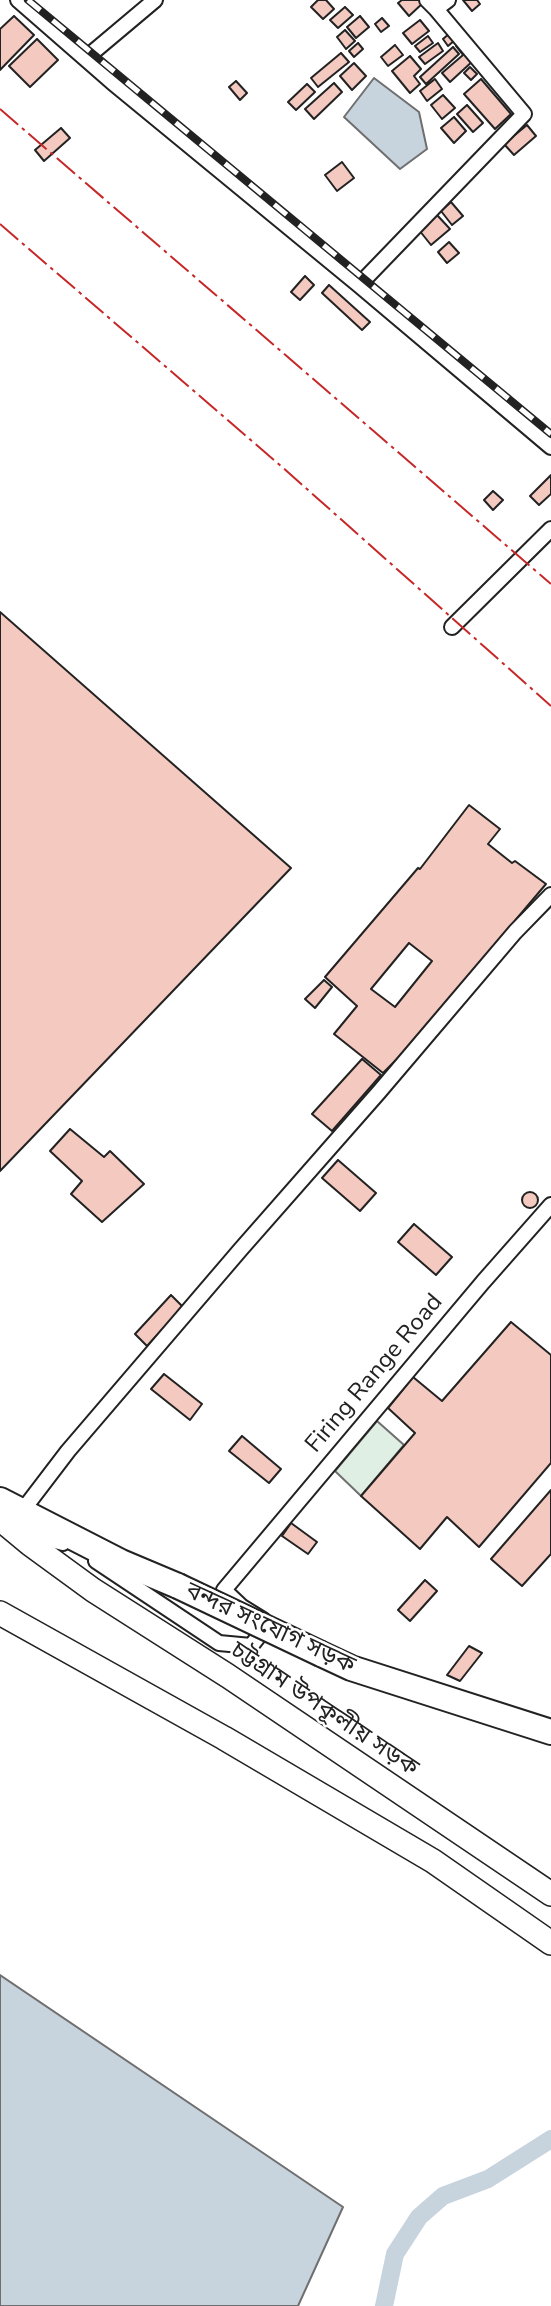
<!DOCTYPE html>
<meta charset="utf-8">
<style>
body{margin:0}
canvas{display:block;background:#fff}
</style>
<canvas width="551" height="2306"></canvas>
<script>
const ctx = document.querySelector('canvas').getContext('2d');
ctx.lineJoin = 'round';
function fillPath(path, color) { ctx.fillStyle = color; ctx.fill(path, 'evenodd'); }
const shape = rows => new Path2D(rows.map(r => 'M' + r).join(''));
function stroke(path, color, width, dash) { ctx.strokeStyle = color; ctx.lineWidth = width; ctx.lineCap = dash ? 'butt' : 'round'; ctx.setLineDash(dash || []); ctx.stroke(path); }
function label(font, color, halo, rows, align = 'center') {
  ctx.font = font + ' "Nunito Sans","Noto Sans Bengali",sans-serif'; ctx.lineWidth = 5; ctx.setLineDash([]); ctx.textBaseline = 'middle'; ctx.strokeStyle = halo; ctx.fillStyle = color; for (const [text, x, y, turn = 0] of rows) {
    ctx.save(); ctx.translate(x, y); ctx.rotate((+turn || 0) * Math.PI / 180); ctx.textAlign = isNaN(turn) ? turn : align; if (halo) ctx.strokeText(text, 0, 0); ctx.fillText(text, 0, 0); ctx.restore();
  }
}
const green = shape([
 [377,1421,404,1445,361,1496,335,1471,377,1421]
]);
const water = shape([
 [374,78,419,112,427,149,400,169,344,117,374,78],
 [0,1975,343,2207,298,2306,0,2306,0,1975]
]);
const canal = shape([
 [384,2306,395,2254,419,2217,443,2196,488,2179,551,2139]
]);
const building = shape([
 [318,0,326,0,334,9,323,19,311,7,318,0],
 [402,0,422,0,424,2,409,16,398,3,402,0],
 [463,0,477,0,480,4,472,11,463,0],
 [345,7,353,15,338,28,330,20,345,7],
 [14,16,34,35,0,70,0,29,14,16],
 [360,16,369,27,356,38,347,27,360,16],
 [382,18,389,26,381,32,375,24,382,18],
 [420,20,429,31,412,44,403,33,420,20],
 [345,30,355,41,346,49,337,37,345,30],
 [450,33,455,40,448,46,443,39,450,33],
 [428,36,433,43,420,52,415,46,428,36],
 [37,39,58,60,30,87,9,66,37,39],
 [358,43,363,49,354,57,349,51,358,43],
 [438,43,443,51,425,64,419,57,438,43],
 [460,43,475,59,450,82,442,73,463,55,456,46,460,43],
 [395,45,403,55,388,66,381,57,395,45],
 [453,47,459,54,426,84,420,77,453,47],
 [341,53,349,62,318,87,311,78,341,53],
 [410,56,421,69,414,76,420,84,410,93,392,71,410,56],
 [354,63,366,76,352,90,340,76,354,63],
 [470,67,477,74,471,80,464,73,470,67],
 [435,79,442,89,427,101,420,91,435,79],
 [481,79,511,114,495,129,464,94,481,79],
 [236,81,247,93,240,100,229,87,236,81],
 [334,83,342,92,314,119,305,109,334,83],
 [307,84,315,92,296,110,288,102,307,84],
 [443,95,455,108,442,119,431,105,443,95],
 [467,105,483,123,473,132,457,114,467,105],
 [454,117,466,131,454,143,441,128,454,117],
 [527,125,536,136,514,155,504,144,527,125],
 [61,128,70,138,44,161,35,150,61,128],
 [342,162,354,178,337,191,325,175,342,162],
 [451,202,463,216,452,225,441,211,451,202],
 [437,215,450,229,431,245,419,230,437,215],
 [449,242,459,253,447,263,438,252,449,242],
 [305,276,314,285,300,300,291,292,305,276],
 [329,285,370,322,362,330,322,293,329,285],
 [551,475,551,494,539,505,530,496,551,475],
 [493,491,503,500,493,510,484,500,493,491],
 [0,612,291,868,0,1171,0,612],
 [469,805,500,829,488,844,512,863,515,861,546,884,403,1053,383,1073,334,1034,357,1006,325,977,418,868,420,869,469,805],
 [409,943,432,961,395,1007,371,989,409,943],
 [324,980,332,987,315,1008,305,999,324,980],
 [362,1059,381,1075,332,1131,312,1114,362,1059],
 [70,1129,104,1157,110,1151,144,1184,102,1222,71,1194,82,1181,50,1151,70,1129],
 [338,1160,376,1193,360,1211,322,1178,338,1160],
 '522 1200a8 8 0 1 1 16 0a8 8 0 1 1-16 0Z',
 [414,1224,452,1257,436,1275,398,1242,414,1224],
 [171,1295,183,1307,147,1346,135,1334,171,1295],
 [511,1322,551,1355,551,1463,479,1547,447,1517,420,1549,361,1496,415,1433,388,1408,413,1377,442,1401,511,1322],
 [164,1374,202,1404,190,1420,151,1389,164,1374],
 [242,1436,281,1469,269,1483,229,1451,242,1436],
 [551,1490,551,1554,522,1586,491,1559,551,1490],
 [291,1523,317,1542,308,1554,282,1536,291,1523],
 [425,1580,437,1591,410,1621,398,1610,425,1580],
 [469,1646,482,1653,460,1681,447,1675,469,1646]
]);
const minor = shape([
 [18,0,112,82,359,285,551,447],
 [427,0,436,9,448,0],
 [86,58,155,0],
 [359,285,524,114,436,9],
 [452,627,551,529],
 [23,1510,68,1451,241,1249,379,1092,515,932,551,895],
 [20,1531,63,1543],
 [96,1561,219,1643,251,1646,262,1632,263,1620,242,1607,224,1590,483,1282,551,1205]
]);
const primary = shape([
 [0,1519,30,1544,93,1590,228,1676,551,1894],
 [0,1613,224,1738,433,1861,551,1943]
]);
const trunk = shape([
 [0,1500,121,1562,178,1586],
 [321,1654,351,1668,551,1732]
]);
const rail = shape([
 [28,0,551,434]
]);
const trunkBridge = shape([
 [178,1586,321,1654]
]);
const power = shape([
 [0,109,551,584],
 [0,224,281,466,551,706]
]);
const streetNames = [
 ["Firing Range Road",375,1374,-50],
 ["বন্দর সংযোগ সড়ক",270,1629,25],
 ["চট্টগ্রাম উপকূলীয় সড়ক",324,1710,34]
];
fillPath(green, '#e0efe3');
stroke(green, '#6f6f6f', 2);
fillPath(water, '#c7d3dd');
stroke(water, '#6f6f6f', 2);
stroke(canal, '#c7d3dd', 18);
fillPath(building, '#f3c9c0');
stroke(building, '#222', 2);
stroke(minor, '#222', 18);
stroke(primary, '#222', 26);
stroke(trunk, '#222', 28);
stroke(minor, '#fff', 14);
stroke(primary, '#fff', 23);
stroke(trunk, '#fff', 24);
stroke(rail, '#222', 8);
stroke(rail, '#fff', 5, [16]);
stroke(trunkBridge, '#222', 28, []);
stroke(trunkBridge, '#fff', 24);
stroke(power, '#c62828', 2, [24, 5, 3.5, 5]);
label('24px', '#222', '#fff', streetNames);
</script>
